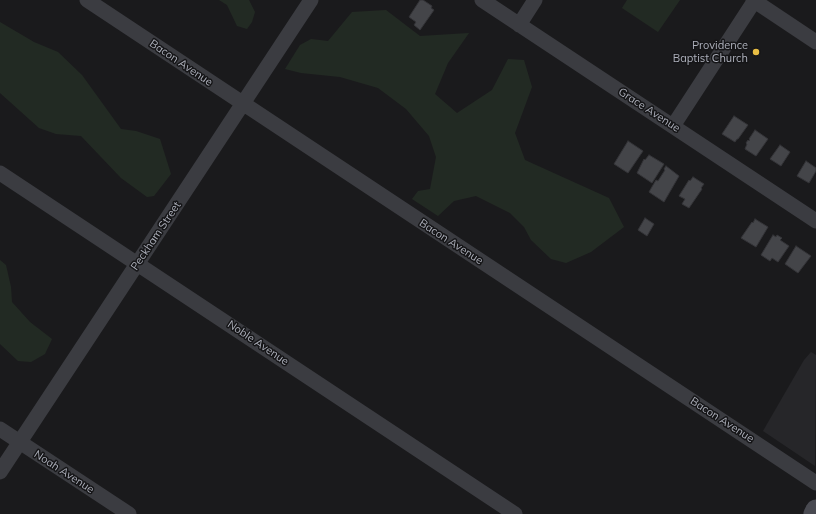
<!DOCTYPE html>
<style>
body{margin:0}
canvas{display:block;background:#1a1a1c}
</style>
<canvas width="816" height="514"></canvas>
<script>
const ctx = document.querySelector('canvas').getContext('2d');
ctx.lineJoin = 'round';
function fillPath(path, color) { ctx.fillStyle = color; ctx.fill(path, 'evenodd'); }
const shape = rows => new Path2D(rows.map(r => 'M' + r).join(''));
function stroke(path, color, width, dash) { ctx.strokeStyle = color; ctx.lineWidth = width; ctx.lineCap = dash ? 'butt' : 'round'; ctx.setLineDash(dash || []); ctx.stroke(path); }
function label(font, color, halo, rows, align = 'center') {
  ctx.font = font + ' Mulish,sans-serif'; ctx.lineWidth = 3; ctx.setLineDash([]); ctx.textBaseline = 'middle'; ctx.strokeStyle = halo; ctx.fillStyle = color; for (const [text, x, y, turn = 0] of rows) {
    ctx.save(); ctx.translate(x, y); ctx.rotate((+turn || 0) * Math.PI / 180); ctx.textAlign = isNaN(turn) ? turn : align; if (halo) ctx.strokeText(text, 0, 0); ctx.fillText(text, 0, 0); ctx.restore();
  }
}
const built = shape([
 [811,352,816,355,815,466,763,431,804,360]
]);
const green = shape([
 [219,0,249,0,255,12,252,22,247,29,237,26,227,5],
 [627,0,680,0,658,32,622,8],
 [386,10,420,36,469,33,448,63,435,94,457,113,492,90,508,59,524,60,532,87,515,133,525,160,609,198,624,227,591,252,566,263,551,259,531,240,524,227,510,213,476,196,454,201,438,216,412,199,418,191,430,189,436,157,429,136,406,109,378,88,340,77,301,73,285,69,300,45,311,39,328,41,352,12],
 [0,22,34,42,58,52,82,75,121,129,136,131,160,139,171,174,154,196,147,197,121,178,81,136,56,134,39,128,0,93],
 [0,260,6,265,11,287,12,302,30,322,52,339,45,354,31,362,18,361,0,344]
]);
const building = shape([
 [420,0,423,0,432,6,431,8,434,10,420,30,414,25,416,22,409,17,420,0],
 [734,116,748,125,738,139,737,139,735,142,722,134,734,116],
 [755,130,768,139,756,156,745,149,747,144,746,143,748,140,749,141,750,140,749,139,755,130],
 [628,141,643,151,628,173,614,164,628,141],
 [780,145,790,152,781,166,770,159,780,145],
 [649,155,664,164,652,183,637,173,644,159,645,160,649,155],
 [806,161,816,168,816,171,809,183,797,176,806,161],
 [666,166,679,176,664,202,649,192,656,180,658,181,665,170,664,169,666,166],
 [693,177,704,184,701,188,702,189,689,208,682,204,685,199,679,196,689,180,690,181,693,177],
 [645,218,654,224,647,236,638,230,645,218],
 [755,219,768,227,756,247,741,238,752,222,753,223,755,219],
 [773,235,776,237,777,235,782,238,780,240,789,246,778,262,772,258,770,261,761,255,773,235],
 [796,246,811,256,798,273,785,264,796,246]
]);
const street = shape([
 [87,0,816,483],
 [482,0,816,221],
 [753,0,816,42],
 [519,25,535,0],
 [673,126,755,0],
 [0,173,515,514],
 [0,429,129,514],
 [0,472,311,0]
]);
const secondary = shape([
 [814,514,816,510]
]);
const markers = [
 [756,52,4,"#e9be44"]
];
const poiNames = [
 ["Providence",748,46],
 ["Baptist Church",748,59]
];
const streetNames = [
 ["Bacon Avenue",181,63,34],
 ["Grace Avenue",649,110,33],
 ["Peckham Street",156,236,-56],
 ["Bacon Avenue",451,242,33],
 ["Noble Avenue",258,343,34],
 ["Bacon Avenue",722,420,33],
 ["Noah Avenue",64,472,33]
];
fillPath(built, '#262629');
fillPath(green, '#222a23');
fillPath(building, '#444549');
stroke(building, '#343438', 1);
stroke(street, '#3b3c41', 15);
stroke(secondary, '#494a51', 21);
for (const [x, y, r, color] of markers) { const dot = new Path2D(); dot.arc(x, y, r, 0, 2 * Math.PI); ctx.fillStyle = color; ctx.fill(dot); stroke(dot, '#151517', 1.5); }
label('11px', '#adb0bb', '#151517', poiNames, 'right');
label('11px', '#adb0bb', '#151517', streetNames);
</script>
